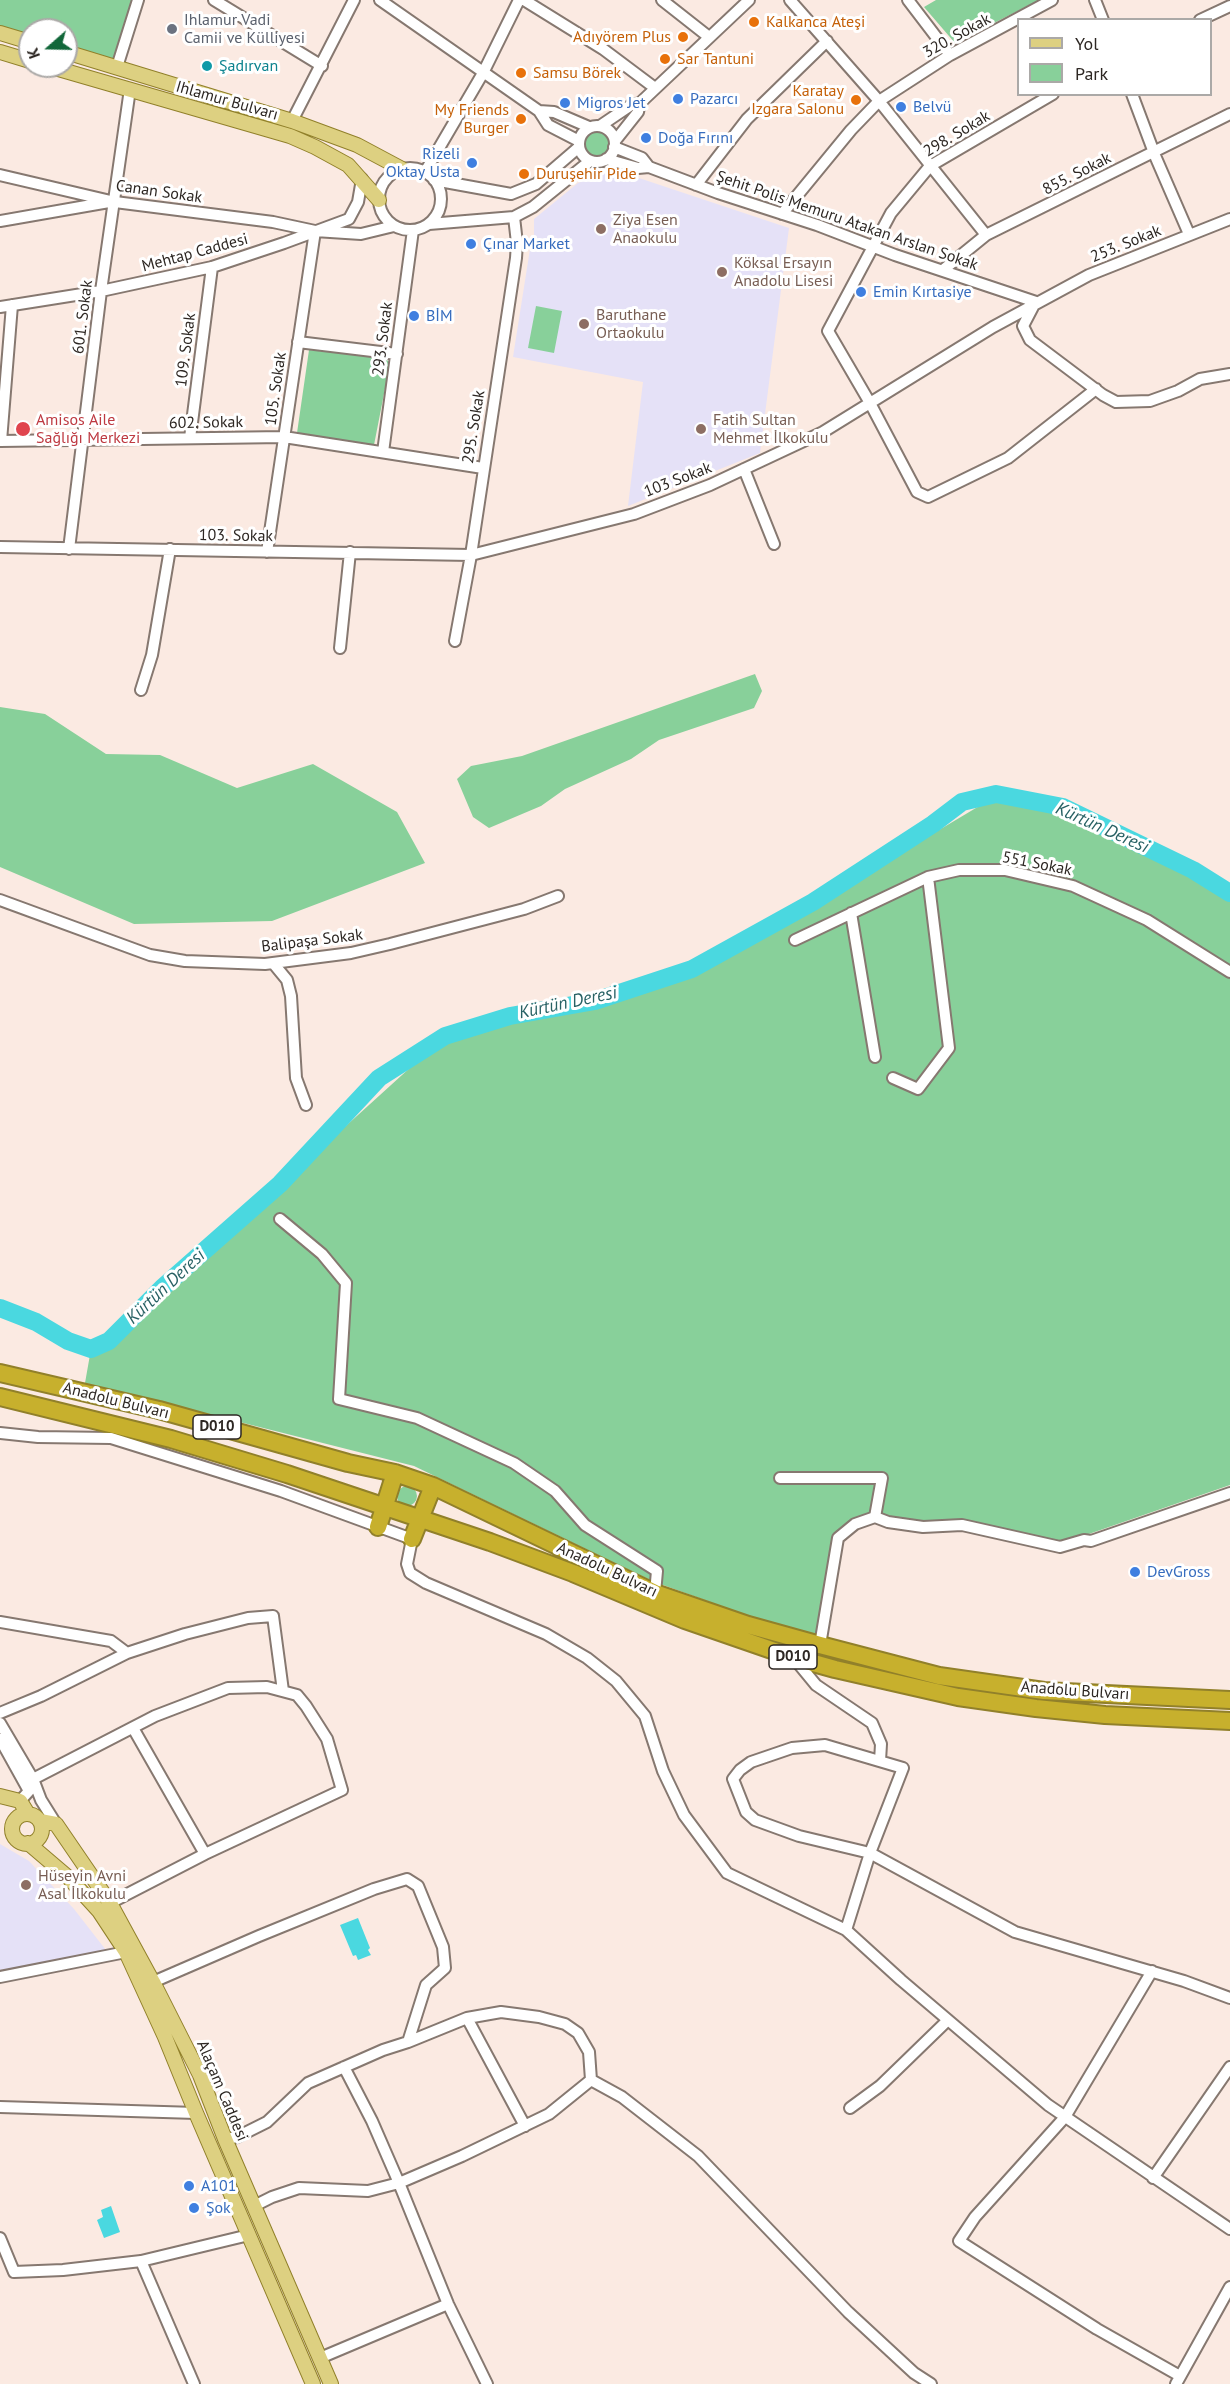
<!DOCTYPE html>
<meta charset="utf-8">
<style>
body{margin:0}
#map{position:relative;width:1230px;height:2384px;overflow:hidden;background:#fbeae2;font-family:"PT Sans",sans-serif}
canvas{display:block}
.legend{position:absolute;left:1017px;top:18px;width:195px;height:78px;box-sizing:border-box;background:#fff;border:2px solid #aba9a7;margin:0;padding:8px 10px;list-style:none;font-size:18px;color:#2d2723}
.legend li{display:flex;align-items:center;gap:12px;height:30px}
.legend b{width:30px;border:2px solid #aba9a7}
.north{position:absolute;left:18px;top:18px;width:60px;height:60px;box-sizing:border-box;background:#fff;border:2px solid #aba9a7;border-radius:50%;rotate:250deg;font-size:16px;font-weight:700;line-height:24px;text-align:center;color:#2d2723}
.north::after{content:'';display:block;margin:auto;width:21px;height:27px;background:#116739;clip-path:polygon(50% 0,100% 100%,50% 72%,0 100%)}
</style>
<div id="map">
<canvas width="1230" height="2384"></canvas>
<ul class="legend">
<li><b style="height:8px;background:#ddd081"></b>Yol</li>
<li><b style="height:16px;background:#88d09a"></b>Park</li>
</ul>
<div class="north">K</div>
</div>
<script>
const ctx = document.querySelector('canvas').getContext('2d');
ctx.lineJoin = 'round';
function fillPath(path, color) { ctx.fillStyle = color; ctx.fill(path, 'evenodd'); }
const shape = rows => new Path2D(rows.map(r => 'M' + r).join(''));
function stroke(path, color, width, dash) { ctx.strokeStyle = color; ctx.lineWidth = width; ctx.lineCap = dash ? 'butt' : 'round'; ctx.setLineDash(dash || []); ctx.stroke(path); }
function label(font, color, halo, rows, align = 'center') {
  ctx.font = font + ' "PT Sans",sans-serif'; ctx.lineWidth = 6; ctx.setLineDash([]); ctx.textBaseline = 'middle'; ctx.strokeStyle = halo; ctx.fillStyle = color; for (const [text, x, y, turn = 0] of rows) {
    ctx.save(); ctx.translate(x, y); ctx.rotate((+turn || 0) * Math.PI / 180); ctx.textAlign = isNaN(turn) ? turn : align; if (halo) ctx.strokeText(text, 0, 0); ctx.fillText(text, 0, 0); ctx.restore();
  }
}
const education = shape([
 [603,174,630,175,789,228,760,453,628,506,643,382,513,357,530,249,534,239,534,219,578,183],
 [0,1844,29,1861,74,1909,109,1954,0,1970]
]);
const green = shape([
 [0,0,138,0,117,67,66,49,66,30,30,30,30,36,0,26],
 [936,0,1039,0,955,43,924,7],
 '583 145a13 13 0 1 1 26 0a13 13 0 1 1-26 0Z',
 [536,306,562,311,554,353,528,348],
 [309,350,385,358,390,363,374,445,297,433],
 [755,674,762,691,754,708,659,740,631,759,565,789,541,806,489,828,473,817,457,779,471,766,522,756],
 [0,707,45,714,106,754,160,755,237,788,313,764,397,812,425,863,272,921,134,924,0,867],
 [991,799,1063,807,1230,898,1230,1485,1060,1544,863,1516,835,1535,819,1635,815,1640,652,1581,414,1466,85,1383,91,1349,109,1341,445,1036,595,1001,692,969,768,932],
 '397 1496a10 10 0 1 1 20 0a10 10 0 1 1-20 0Z'
]);
const water = shape([
 [358,1918,370,1948,368,1950,371,1955,358,1960,356,1955,353,1956,340,1925],
 [111,2206,120,2232,104,2238,97,2220,103,2217,101,2210]
]);
const river = shape([
 [0,1308,36,1322,68,1341,91,1349,109,1341,162,1288,280,1184,379,1078,445,1036,510,1016,595,1001,692,969,813,902,933,824,962,802,996,794,1063,807,1193,870,1230,893]
]);
const minor = shape([
 [214,0,322,66],
 [380,0,539,111,548,125,579,141],
 [524,0,603,49,655,88],
 [662,0,709,37],
 [790,0,879,101,986,235],
 [908,0,950,55],
 [1095,0,1103,20],
 [1200,20,1230,6],
 [117,67,138,0],
 [1053,94,930,166,891,213,828,331,870,403,917,492,928,497,1008,458,1096,389],
 [1132,94,1156,158,1189,234],
 [539,111,554,112,589,127],
 [292,121,354,0],
 [600,126,631,105,640,103],
 '579 144a18 18 0 1 1 36 0a18 18 0 1 1-36 0Z',
 [615,141,638,112,640,103,749,0],
 [614,147,642,158,649,167],
 [606,159,638,168,649,167],
 [649,167,718,193,817,225,895,255,1036,302],
 '379 199a31 31 0 1 1 62 0a31 31 0 1 1-62 0Z',
 [425,172,483,73,519,0],
 [0,175,115,202,273,222,315,231,361,234,394,226],
 [434,180,511,194,536,184,579,147],
 [696,185,747,119,827,41],
 [782,214,851,130,879,101,950,55,1052,0],
 [0,221,109,202],
 [429,224,514,217,533,207,590,161],
 [943,270,986,235,1230,114],
 [1035,303,1023,326,1030,340,1103,395,1116,402,1150,401,1178,391,1200,379,1230,374],
 [0,307,101,291,212,267,284,243,349,219,358,202,362,179],
 [298,342,397,354],
 [190,438,212,267],
 [0,441,284,437,483,468],
 [1,441,12,305],
 [383,452,413,230],
 [744,469,774,544],
 [0,547,471,555,634,514,710,485,823,432,993,327,1089,275,1230,219],
 [69,549,101,291,130,89],
 [267,552,315,231],
 [455,641,471,555,516,258,517,243,514,217],
 [340,648,350,552],
 [141,690,152,655,170,549],
 [0,900,150,955,185,961,265,964,351,953,390,944,524,909,558,896],
 [851,913,875,1057],
 [795,940,928,877,959,870,1005,870,1073,886,1147,920,1230,972],
 [273,963,287,980,291,996,296,1078,306,1105],
 [893,1078,918,1089,949,1048,928,877],
 [280,1219,322,1254,346,1283,339,1399,417,1418,514,1463,555,1491,585,1525,657,1571,655,1593],
 [0,1433,38,1437,111,1438,281,1491,412,1539,407,1564,410,1573,426,1583,546,1634,587,1658,616,1681,645,1716,663,1771,684,1815,727,1873,846,1930,901,1980,1048,2105,1230,2229],
 [780,1478,882,1478,875,1517],
 [0,1622,111,1641,127,1653],
 [820,1645,838,1538,855,1524,875,1517,888,1522,923,1527,962,1525,1060,1547,1084,1540,1091,1541,1230,1493],
 [793,1657,816,1685,872,1723,881,1744,880,1761],
 [0,1713,41,1696,127,1653,185,1634,248,1618,273,1616,283,1691],
 [0,1723,33,1779,41,1800,56,1824],
 [133,1728,205,1854],
 [0,1739,29,1791,20,1801],
 [33,1779,155,1716,228,1688,267,1687,297,1695,306,1706,327,1739,342,1790,205,1854,110,1903],
 [846,1930,870,1853,903,1768,825,1745,792,1748,751,1762,740,1770,733,1779,746,1812,755,1820,799,1836,870,1853,1015,1932,1184,1981,1230,1998],
 [1152,1971,1065,2117,975,2217,959,2241,1097,2329,1180,2376],
 [0,1977,126,1952],
 [153,1982,259,1936,374,1889,407,1879,418,1886,443,1947,445,1968,426,1985,408,2042,383,2050,308,2083,267,2122,237,2137,225,2139],
 [467,2018,525,2126],
 [408,2042,467,2018,501,2012,539,2017,565,2024,578,2033,589,2052,591,2080],
 [344,2067,372,2121,399,2183,462,2156,549,2114,591,2080,622,2097,698,2156,848,2312,914,2373,931,2384],
 [0,2107,196,2113],
 [850,2108,880,2086,948,2020],
 [1153,2178,1230,2067],
 [254,2206,272,2197,299,2188,368,2191,399,2183,448,2304,487,2384],
 [0,2238,14,2272,63,2270,141,2261,249,2235],
 [141,2261,194,2384],
 [320,2358,448,2304],
 [1176,2384,1230,2287]
]);
const major = shape([
 [0,33,30,42],
 [0,52,30,61],
 [66,52,292,121,357,145,402,169],
 [48,66,290,136,315,147,348,165,379,200],
 [0,1796,20,1801,28,1814],
 '12 1829a15 15 0 1 1 30 0a15 15 0 1 1-30 0Z',
 [40,1821,56,1824,110,1903,153,1982,200,2075,225,2139,331,2384],
 [28,1843,69,1878,99,1911,126,1952,165,2037,196,2113,313,2384]
]);
const highway = shape([
 [0,1373,159,1410,348,1463,395,1473,433,1486,655,1593,748,1625,820,1645,939,1676,1044,1691,1230,1700],
 [0,1397,171,1439,287,1474,490,1542,573,1573,685,1620,792,1657,835,1669,958,1697,1036,1708,1105,1715,1230,1721],
 [378,1527,395,1473],
 [412,1539,433,1486]
]);
const markers = [
 [754,22,6,"#e8710a"],
 [172,29,6,"#6b7280"],
 [683,37,6,"#e8710a"],
 [665,59,6,"#e8710a"],
 [207,66,6,"#0f9aa8"],
 [521,73,6,"#e8710a"],
 [678,99,6,"#3f7fe0"],
 [856,100,6,"#e8710a"],
 [565,103,6,"#3f7fe0"],
 [901,107,6,"#3f7fe0"],
 [521,119,6,"#e8710a"],
 [646,138,6,"#3f7fe0"],
 [472,163,6,"#3f7fe0"],
 [524,174,6,"#e8710a"],
 [601,229,6,"#8d6e63"],
 [471,244,6,"#3f7fe0"],
 [722,272,6,"#8d6e63"],
 [861,292,6,"#3f7fe0"],
 [414,316,6,"#3f7fe0"],
 [584,324,6,"#8d6e63"],
 [23,429,8,"#e0444e"],
 [701,429,6,"#8d6e63"],
 [1135,1572,6,"#3f7fe0"],
 [26,1885,6,"#8d6e63"],
 [189,2186,6,"#3f7fe0"],
 [194,2208,6,"#3f7fe0"]
];
const shields = [
 [217,1427,48],
 [793,1657,48]
];
const shieldNames = [
 ["D010",217,1427],
 ["D010",793,1657]
];
const worshipNames = [
 ["Ihlamur Vadi",184,20],
 ["Camii ve Külliyesi",184,38]
];
const foodNames = [
 ["Kalkanca Ateşi",766,22],
 ["Adıyörem Plus",671,37,"right"],
 ["Sar Tantuni",677,59],
 ["Samsu Börek",533,73],
 ["Karatay",844,91,"right"],
 ["Izgara Salonu",844,109,"right"],
 ["My Friends",509,110,"right"],
 ["Burger",509,128,"right"],
 ["Duruşehir Pide",536,174]
];
const streetNames = [
 ["320. Sokak",957,36,-29],
 ["Ihlamur Bulvarı",227,101,16],
 ["298. Sokak",957,134,-31],
 ["855. Sokak",1077,174,-27],
 ["Canan Sokak",159,192,8],
 ["Şehit Polis Memuru Atakan Arslan Sokak",847,221,19],
 ["253. Sokak",1126,244,-22],
 ["Mehtap Caddesi",195,253,-15],
 ["601. Sokak",83,317,-83],
 ["293. Sokak",383,339,-83],
 ["109. Sokak",186,350,-83],
 ["105. Sokak",276,389,-82],
 ["602. Sokak",206,423,-1],
 ["295. Sokak",474,427,-81],
 ["103 Sokak",678,480,-21],
 ["103. Sokak",236,536,1],
 ["551 Sokak",1037,864,11],
 ["Balipaşa Sokak",312,941,-7],
 ["Anadolu Bulvarı",116,1401,14],
 ["Anadolu Bulvarı",607,1570,25],
 ["Anadolu Bulvarı",1075,1691,4],
 ["Alaçam Caddesi",222,2091,67]
];
const cultureNames = [
 ["Şadırvan",219,66]
];
const shopNames = [
 ["Pazarcı",690,99],
 ["Migros Jet",577,103],
 ["Belvü",913,107],
 ["Doğa Fırını",658,138],
 ["Rizeli",460,154,"right"],
 ["Oktay Usta",460,172,"right"],
 ["Çınar Market",483,244],
 ["Emin Kırtasiye",873,292],
 ["BİM",426,316],
 ["DevGross",1147,1572],
 ["A101",201,2186],
 ["Şok",206,2208]
];
const educationNames = [
 ["Ziya Esen",613,220],
 ["Anaokulu",613,238],
 ["Köksal Ersayın",734,263],
 ["Anadolu Lisesi",734,281],
 ["Baruthane",596,315],
 ["Ortaokulu",596,333],
 ["Fatih Sultan",713,420],
 ["Mehmet İlkokulu",713,438],
 ["Hüseyin Avni",38,1876],
 ["Asal İlkokulu",38,1894]
];
const healthNames = [
 ["Amisos Aile",36,420],
 ["Sağlığı Merkezi",36,438]
];
const waterNames = [
 ["Kürtün Deresi",1102,828,24],
 ["Kürtün Deresi",568,1003,-12],
 ["Kürtün Deresi",166,1287,-43]
];
fillPath(education, '#e5e1f7');
fillPath(green, '#88d09a');
fillPath(water, '#4ad8e0');
stroke(river, '#4ad8e0', 18);
stroke(minor, '#867870', 14);
stroke(major, '#91802a', 16);
stroke(highway, '#91802a', 20);
stroke(minor, '#fff', 10);
stroke(major, '#ddd081', 14);
stroke(highway, '#c7b02d', 16);
for (const [x, y, r, color] of markers) { const dot = new Path2D(); dot.arc(x, y, r, 0, 2 * Math.PI); ctx.fillStyle = color; ctx.fill(dot); stroke(dot, '#fff', 2); }
for (const [x, y, w] of shields) { const box = new Path2D(); box.roundRect(x - w / 2, y - 12, w, 24, 4.5); ctx.fillStyle = '#fff'; ctx.fill(box); stroke(box, '#2d2723', 1.5); }
label('bold 15px', '#2d2723', null, shieldNames);
label('16px', '#5b616d', '#fff', worshipNames, 'left');
label('16px', '#c56008', '#fff', foodNames, 'left');
label('16px', '#2d2723', '#fff', streetNames);
label('16px', '#0d838f', '#fff', cultureNames, 'left');
label('16px', '#366cbe', '#fff', shopNames, 'left');
label('16px', '#785e54', '#fff', educationNames, 'left');
label('16px', '#be3a42', '#fff', healthNames, 'left');
label('italic 18px', '#286164', '#fff', waterNames);
</script>
